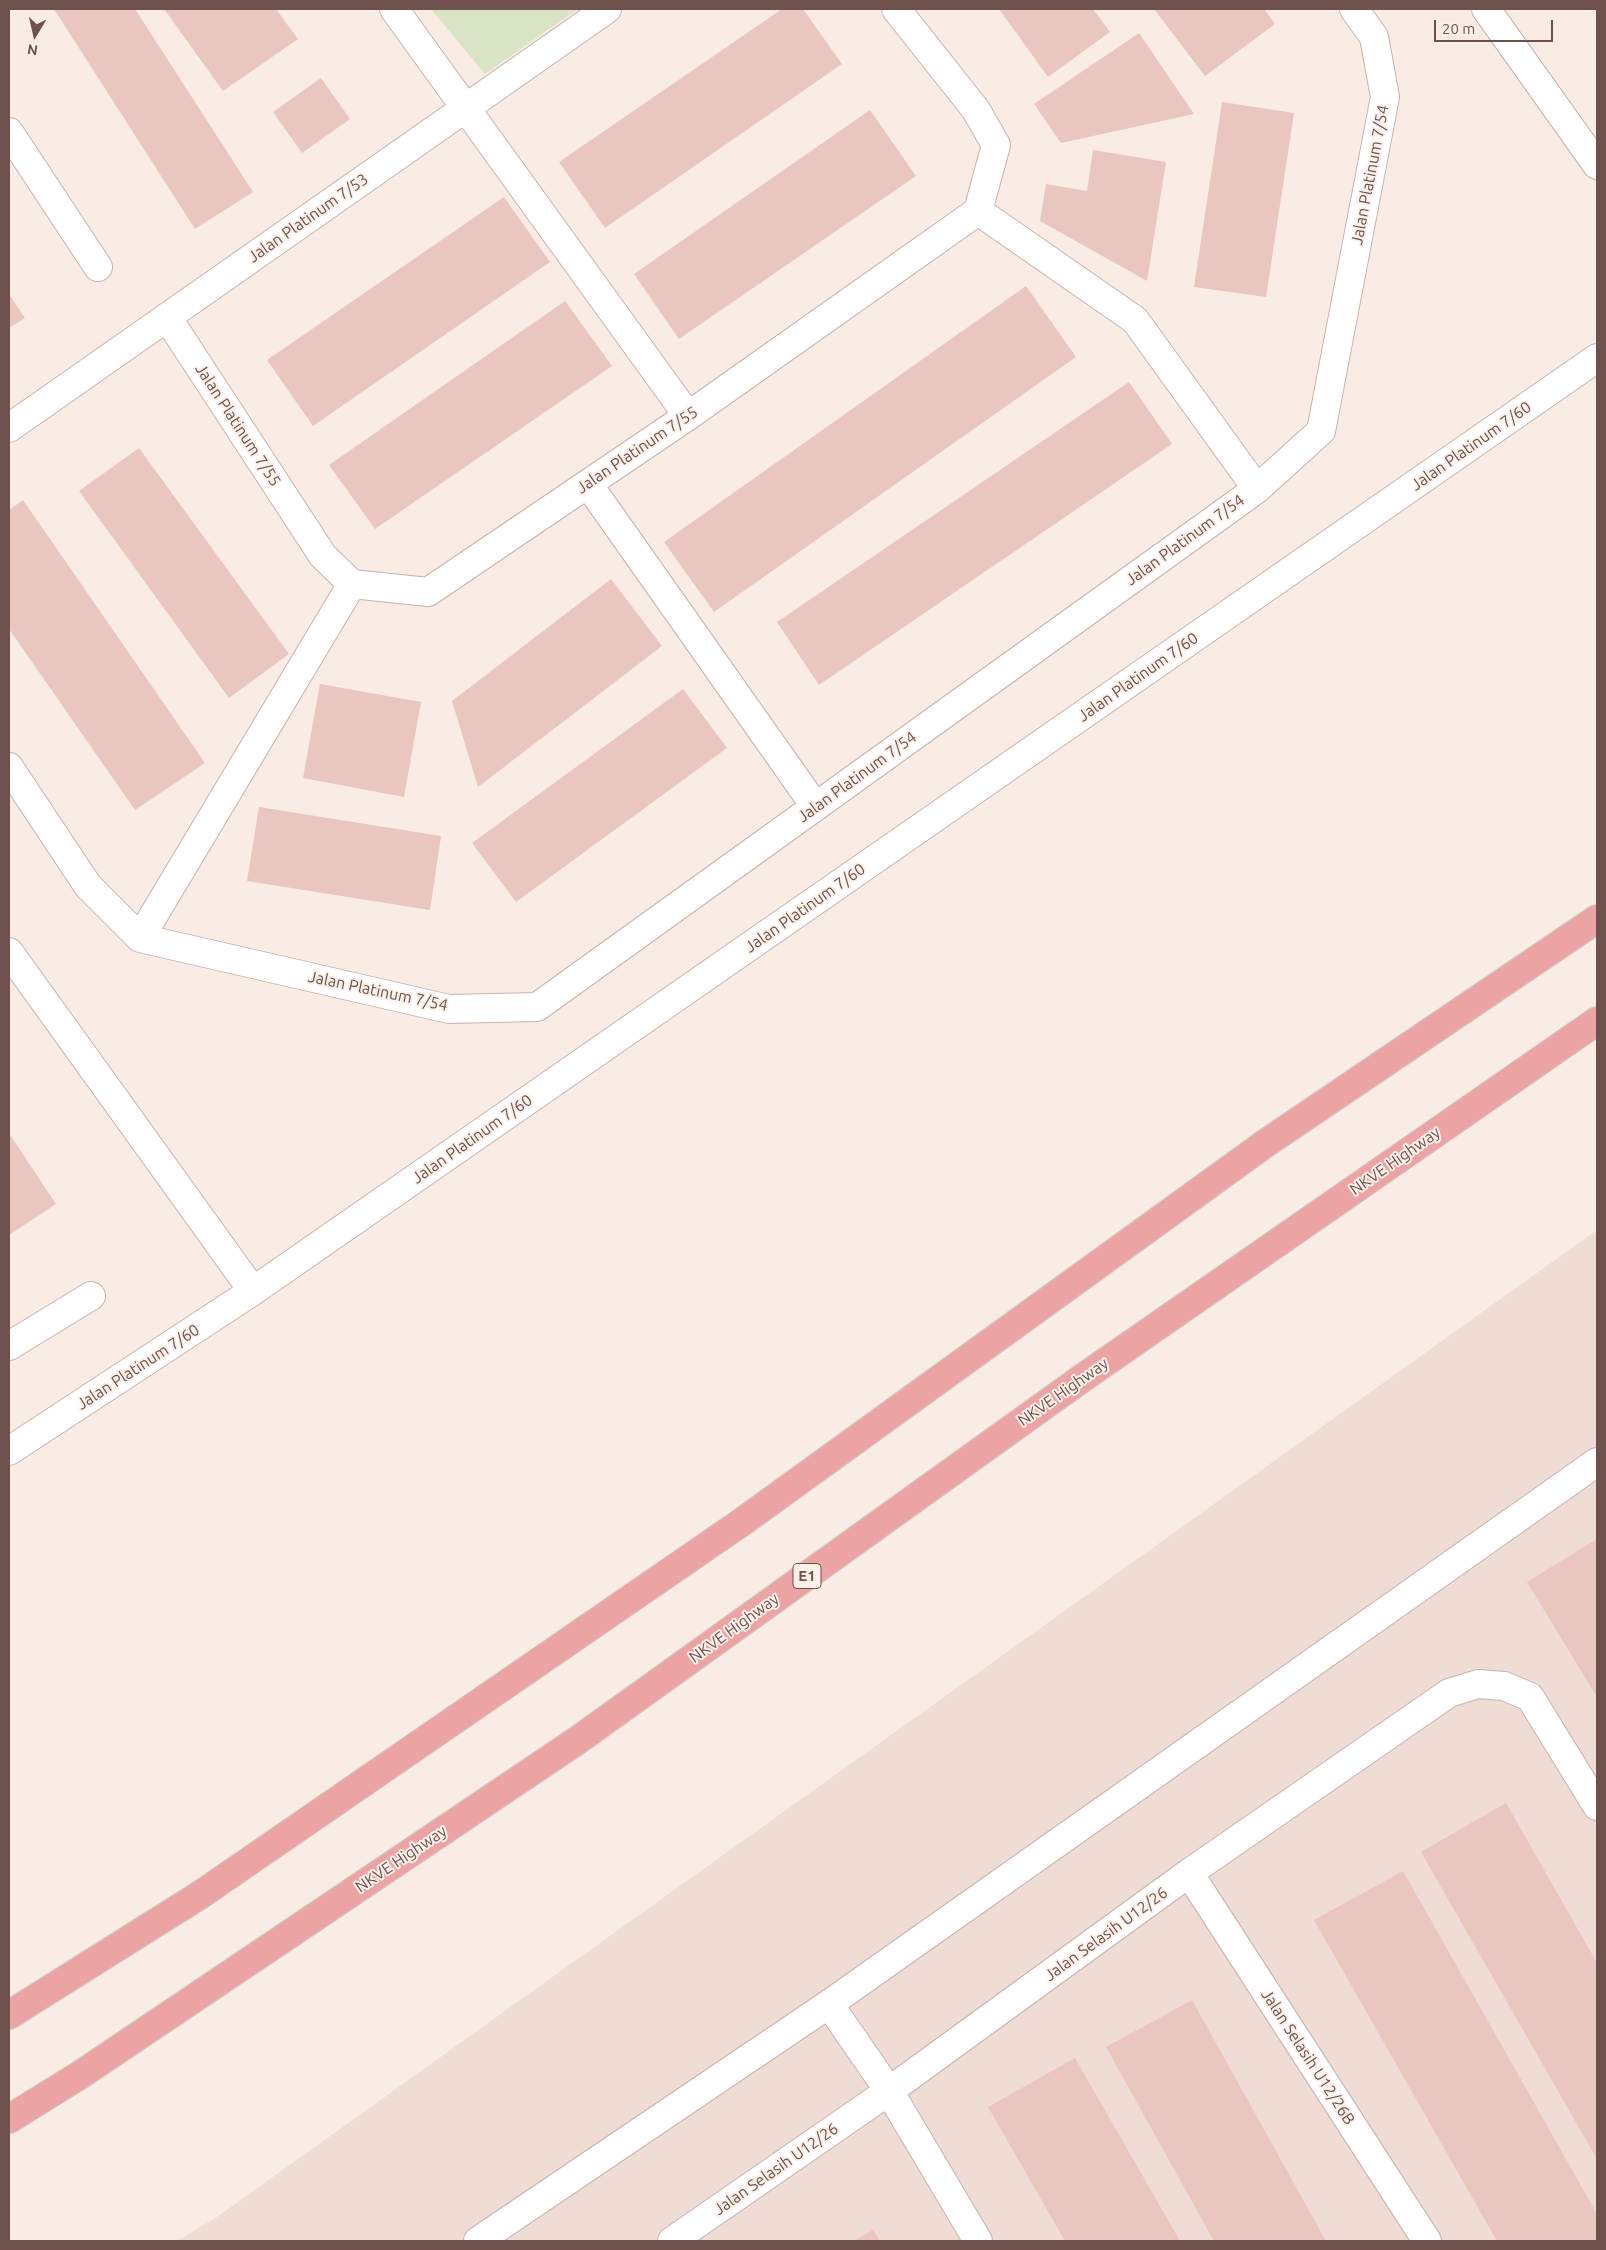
<!DOCTYPE html>
<style>
body{margin:0}
#map{position:relative;width:1606px;height:2250px;overflow:hidden;background:#f9ece4;font-family:Ubuntu,sans-serif}
canvas{display:block}
.frame{position:absolute;inset:0;border:10px solid #6e514d;pointer-events:none}
.north{position:absolute;left:10px;top:10px;width:50px;height:50px;-webkit-text-stroke:4px #fcf0ea;paint-order:stroke;rotate:189deg;font-size:14px;font-weight:700;line-height:20px;text-align:center;color:#6e514d}
.north::after{content:'';display:block;margin:auto;width:18px;height:22px;background:#6e514d;clip-path:polygon(50% 0,100% 100%,50% 72%,0 100%)}
.scale{position:absolute;left:1434px;top:20px;width:119px;height:22px;box-sizing:border-box;border:2px solid #6e514d;border-top:0;padding-left:6px;font-size:15px;line-height:18px;white-space:nowrap;color:#6e514d;-webkit-text-stroke:4px #fcf0ea;paint-order:stroke}
</style>
<div id="map">
<canvas width="1606" height="2250"></canvas>
<div class="frame"></div>
<div class="north">N</div>
<div class="scale">20 m</div>
</div>
<script>
const ctx = document.querySelector('canvas').getContext('2d');
ctx.lineJoin = 'round';
function fillPath(path, color) { ctx.fillStyle = color; ctx.fill(path, 'evenodd'); }
const shape = rows => new Path2D(rows.map(r => 'M' + r).join(''));
function stroke(path, color, width, dash) { ctx.strokeStyle = color; ctx.lineWidth = width; ctx.lineCap = dash ? 'butt' : 'round'; ctx.setLineDash(dash || []); ctx.stroke(path); }
function label(font, color, halo, rows, align = 'center') {
  ctx.font = font + ' Ubuntu,sans-serif'; ctx.lineWidth = 4; ctx.setLineDash([]); ctx.textBaseline = 'middle'; ctx.strokeStyle = halo; ctx.fillStyle = color; for (const [text, x, y, turn = 0] of rows) {
    ctx.save(); ctx.translate(x, y); ctx.rotate((+turn || 0) * Math.PI / 180); ctx.textAlign = isNaN(turn) ? turn : align; if (halo) ctx.strokeText(text, 0, 0); ctx.fillText(text, 0, 0); ctx.restore();
  }
}
const residential = shape([
 [1597,1230,1597,2241,177,2241,217,2217]
]);
const green = shape([
 [431,9,578,9,485,74]
]);
const building = shape([
 [54,9,135,9,253,192,195,229],
 [164,9,276,9,298,39,223,91],
 [782,9,803,9,842,64,605,228,559,162],
 [999,9,1093,9,1110,32,1048,77],
 [1154,9,1264,9,1275,24,1205,76],
 [1139,33,1194,114,1061,143,1034,104],
 [321,78,350,119,302,153,273,112],
 [1222,102,1294,113,1266,297,1194,287],
 [870,110,916,176,679,339,634,274],
 [1093,150,1166,162,1147,281,1040,221,1046,184,1087,191],
 [504,197,550,262,313,426,267,360],
 [1026,286,1076,357,714,612,664,542],
 [9,294,25,318,9,328],
 [565,301,612,366,375,529,329,465],
 [1129,382,1172,444,819,685,777,622],
 [139,448,289,654,229,698,79,491],
 [23,500,205,763,135,810,9,629,9,510],
 [611,579,662,646,478,787,452,701],
 [320,684,421,702,404,797,303,778],
 [683,689,727,748,516,902,472,843],
 [259,807,441,836,430,910,247,881],
 [11,1136,56,1204,9,1235,9,1137],
 [1597,1539,1597,1697,1527,1582],
 [1506,1803,1597,1963,1597,2159,1421,1852],
 [1403,1871,1597,2214,1597,2241,1497,2241,1314,1920],
 [1192,2000,1326,2241,1214,2241,1106,2047],
 [1075,2058,1180,2241,1065,2241,988,2107],
 [873,2230,880,2241,854,2241]
]);
const minor = shape([
 [394,9,688,416],
 [1486,9,1597,165],
 [9,132,98,267],
 [978,211,1135,320,1257,489],
 [167,317,323,556,352,584,428,592,688,416,978,211,996,145,976,110,896,9],
 [9,428,607,9],
 [588,484,815,806],
 [9,767,88,886,140,938,449,1009,537,1007,1257,489,1321,431,1385,97,1374,37,1354,9],
 [140,938,352,584],
 [9,952,253,1291],
 [9,1346,91,1296],
 [9,1451,253,1291,1597,358],
 [1189,1873,1427,2241],
 [829,2004,889,2091,978,2241],
 [478,2241,829,2004,1597,1462],
 [672,2241,889,2091,1189,1873,1449,1693,1478,1684,1504,1686,1530,1697,1597,1806]
]);
const highway = shape([
 [9,2015,200,1895,742,1522,1266,1143,1597,919],
 [9,2119,80,2075,578,1740,1081,1379,1597,1021]
]);
const shields = [
 [807,1576,28]
];
const shieldNames = [
 ["E1",807,1576]
];
const streetNames = [
 ["Jalan Platinum 7/54",1370,175,-79],
 ["Jalan Platinum 7/53",308,218,-35],
 ["Jalan Platinum 7/55",238,425,57],
 ["Jalan Platinum 7/60",1471,446,-35],
 ["Jalan Platinum 7/55",637,450,-34],
 ["Jalan Platinum 7/54",1185,540,-36],
 ["Jalan Platinum 7/60",1138,677,-35],
 ["Jalan Platinum 7/54",857,777,-36],
 ["Jalan Platinum 7/60",805,908,-35],
 ["Jalan Platinum 7/54",378,991,12],
 ["Jalan Platinum 7/60",472,1139,-35],
 ["NKVE Highway",1395,1161,-35],
 ["Jalan Platinum 7/60",138,1367,-33],
 ["NKVE Highway",1063,1392,-35],
 ["NKVE Highway",734,1628,-36],
 ["NKVE Highway",401,1859,-34],
 ["Jalan Selasih U12/26",1106,1934,-36],
 ["Jalan Selasih U12/26B",1308,2057,57],
 ["Jalan Selasih U12/26",776,2169,-35]
];
fillPath(residential, '#efdcd4');
fillPath(green, '#d9e4c5');
fillPath(building, '#eac6c0');
stroke(minor, '#c8b2ac', 30);
stroke(highway, '#d4cbca', 30);
stroke(minor, '#fff', 28);
stroke(highway, '#eba4a3', 28);
for (const [x, y, w] of shields) { const box = new Path2D(); box.roundRect(x - w / 2, y - 12.5, w, 25, 4); ctx.fillStyle = '#fcf0ea'; ctx.fill(box); stroke(box, '#6e514d', 1); }
label('bold 15px', '#6e514d', null, shieldNames);
label('16px', '#6e514d', '#fcf0ea', streetNames);
</script>
